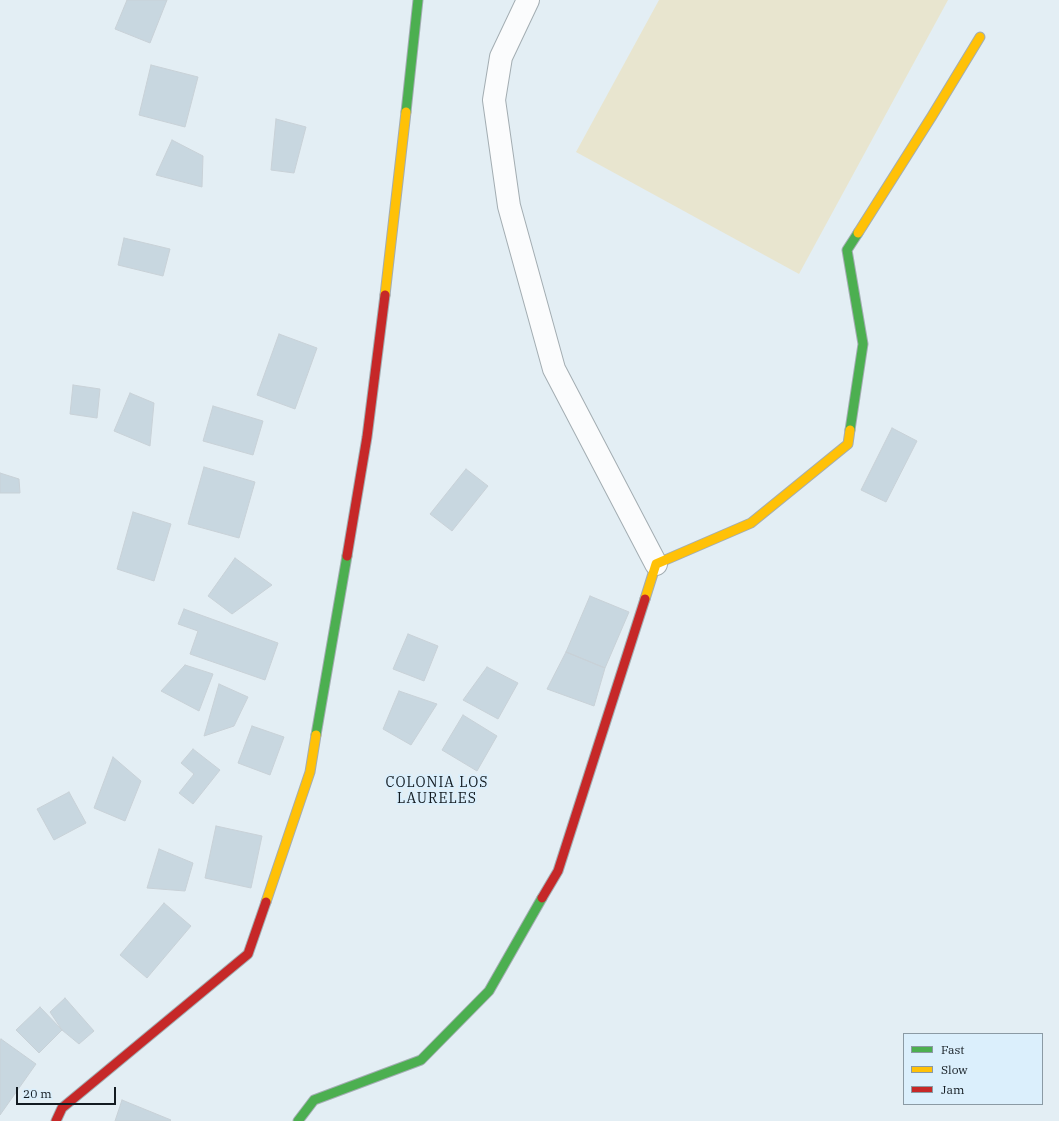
<!DOCTYPE html>
<style>
body{margin:0}
#map{position:relative;width:1059px;height:1121px;overflow:hidden;background:#e3eef4;font-family:"IBM Plex Serif",serif}
canvas{display:block}
.legend{position:absolute;left:903px;top:1033px;width:140px;height:72px;box-sizing:border-box;background:#dbeffc;border:1px solid #8b9aa4;margin:0;padding:5px 7px;list-style:none;font-size:12px;color:#131b21}
.legend li{display:flex;align-items:center;gap:8px;height:20px}
.legend b{width:20px;border:1px solid #8b9aa4}
.scale{position:absolute;left:16px;top:1087px;width:100px;height:18px;box-sizing:border-box;border:2px solid #131b21;border-top:0;padding-left:5px;font-size:12px;line-height:14px;white-space:nowrap;color:#131b21;-webkit-text-stroke:3px #dbeffc;paint-order:stroke}
</style>
<div id="map">
<canvas width="1059" height="1121"></canvas>
<ul class="legend">
<li><b style="height:5px;background:#4caf50"></b>Fast</li>
<li><b style="height:5px;background:#ffc107"></b>Slow</li>
<li><b style="height:5px;background:#c62828"></b>Jam</li>
</ul>
<div class="scale">20 m</div>
</div>
<script>
const ctx = document.querySelector('canvas').getContext('2d');
ctx.lineJoin = 'round';
function fillPath(path, color) { ctx.fillStyle = color; ctx.fill(path, 'evenodd'); }
const shape = rows => new Path2D(rows.map(r => 'M' + r).join(''));
function stroke(path, color, width, dash) { ctx.strokeStyle = color; ctx.lineWidth = width; ctx.lineCap = dash ? 'butt' : 'round'; ctx.setLineDash(dash || []); ctx.stroke(path); }
function label(font, color, halo, rows, align = 'center') {
  ctx.font = font + ' "IBM Plex Serif",serif'; ctx.lineWidth = 4; ctx.setLineDash([]); ctx.textBaseline = 'middle'; ctx.strokeStyle = halo; ctx.fillStyle = color; for (const [text, x, y, turn = 0] of rows) {
    ctx.save(); ctx.translate(x, y); ctx.rotate((+turn || 0) * Math.PI / 180); ctx.textAlign = isNaN(turn) ? turn : align; if (halo) ctx.strokeText(text, 0, 0); ctx.fillText(text, 0, 0); ctx.restore();
  }
}
const green = shape([
 [659,0,948,0,799,274,576,152]
]);
const building = shape([
 [127,0,167,0,150,43,115,29,127,0],
 [151,65,198,77,185,127,139,115,151,65],
 [276,119,306,127,294,173,271,170,276,119],
 [172,140,203,156,202,187,156,175,172,140],
 [124,238,170,249,163,276,118,265,124,238],
 [279,334,317,348,295,409,257,395,279,334],
 [73,385,100,389,97,418,70,414,73,385],
 [130,393,154,403,150,446,114,431,130,393],
 [213,406,263,421,253,455,203,441,213,406],
 [892,428,917,441,886,502,861,490,892,428],
 [204,467,255,482,239,538,188,524,204,467],
 [466,469,488,486,452,531,430,514,466,469],
 [0,473,19,479,20,493,0,493,0,473],
 [133,512,171,524,154,581,117,569,133,512],
 [235,558,272,585,232,614,208,596,235,558],
 [590,596,629,612,605,668,566,652,590,596],
 [184,609,278,643,265,680,190,654,198,631,178,624,184,609],
 [408,634,438,646,424,681,393,669,408,634],
 [566,652,605,668,594,706,547,689,566,652],
 [185,665,213,674,199,711,161,691,185,665],
 [487,667,518,683,498,719,463,700,487,667],
 [219,684,248,697,234,726,204,736,219,684],
 [399,691,437,704,411,745,383,729,399,691],
 [463,715,497,736,477,771,442,750,463,715],
 [252,726,284,737,270,775,238,763,252,726],
 [193,749,220,770,193,804,179,793,194,774,181,763,193,749],
 [113,757,141,781,125,821,94,808,113,757],
 [69,792,86,823,54,840,37,809,69,792],
 [216,826,262,836,251,888,205,878,216,826],
 [159,849,193,863,185,891,147,888,159,849],
 [164,903,191,926,147,978,120,955,164,903],
 [65,998,94,1031,79,1044,62,1030,50,1012,65,998],
 [40,1007,62,1030,39,1053,16,1030,40,1007],
 [1,1039,36,1064,0,1115,0,1041,1,1039],
 [122,1100,171,1120,170,1121,115,1121,122,1100]
]);
const street = shape([
 [528,0,501,57,494,100,509,206,554,369,656,564]
]);
const fast = shape([
 [406,112,418,0],
 [850,430,863,344,847,250,858,233],
 [316,735,347,556],
 [298,1121,314,1100,421,1060,489,991,542,898]
]);
const slow = shape([
 [858,233,932,116,980,37],
 [385,295,406,112],
 [645,599,656,564,751,523,848,444,850,430],
 [266,902,310,772,316,735]
]);
const jam = shape([
 [347,556,367,437,385,295],
 [542,898,558,871,645,599],
 [56,1121,62,1108,248,954,266,902]
]);
const neighbourhoodNames = [
 ["COLONIA LOS",437,783],
 ["LAURELES",437,799]
];
fillPath(green, '#e8e5cf');
fillPath(building, '#c8d7e0');
stroke(building, '#c8d1d7', 1);
stroke(street, '#a3adb2', 24);
stroke(fast, '#a3adb2', 11);
stroke(slow, '#a3adb2', 11);
stroke(jam, '#a3adb2', 11);
stroke(street, '#fbfcfd', 22);
stroke(fast, '#4caf50', 9);
stroke(slow, '#ffc107', 9);
stroke(jam, '#c62828', 9);
ctx.letterSpacing = '1px';
label('14px', '#131b21', '#dbeffc', neighbourhoodNames);
ctx.letterSpacing = '0px';
</script>
